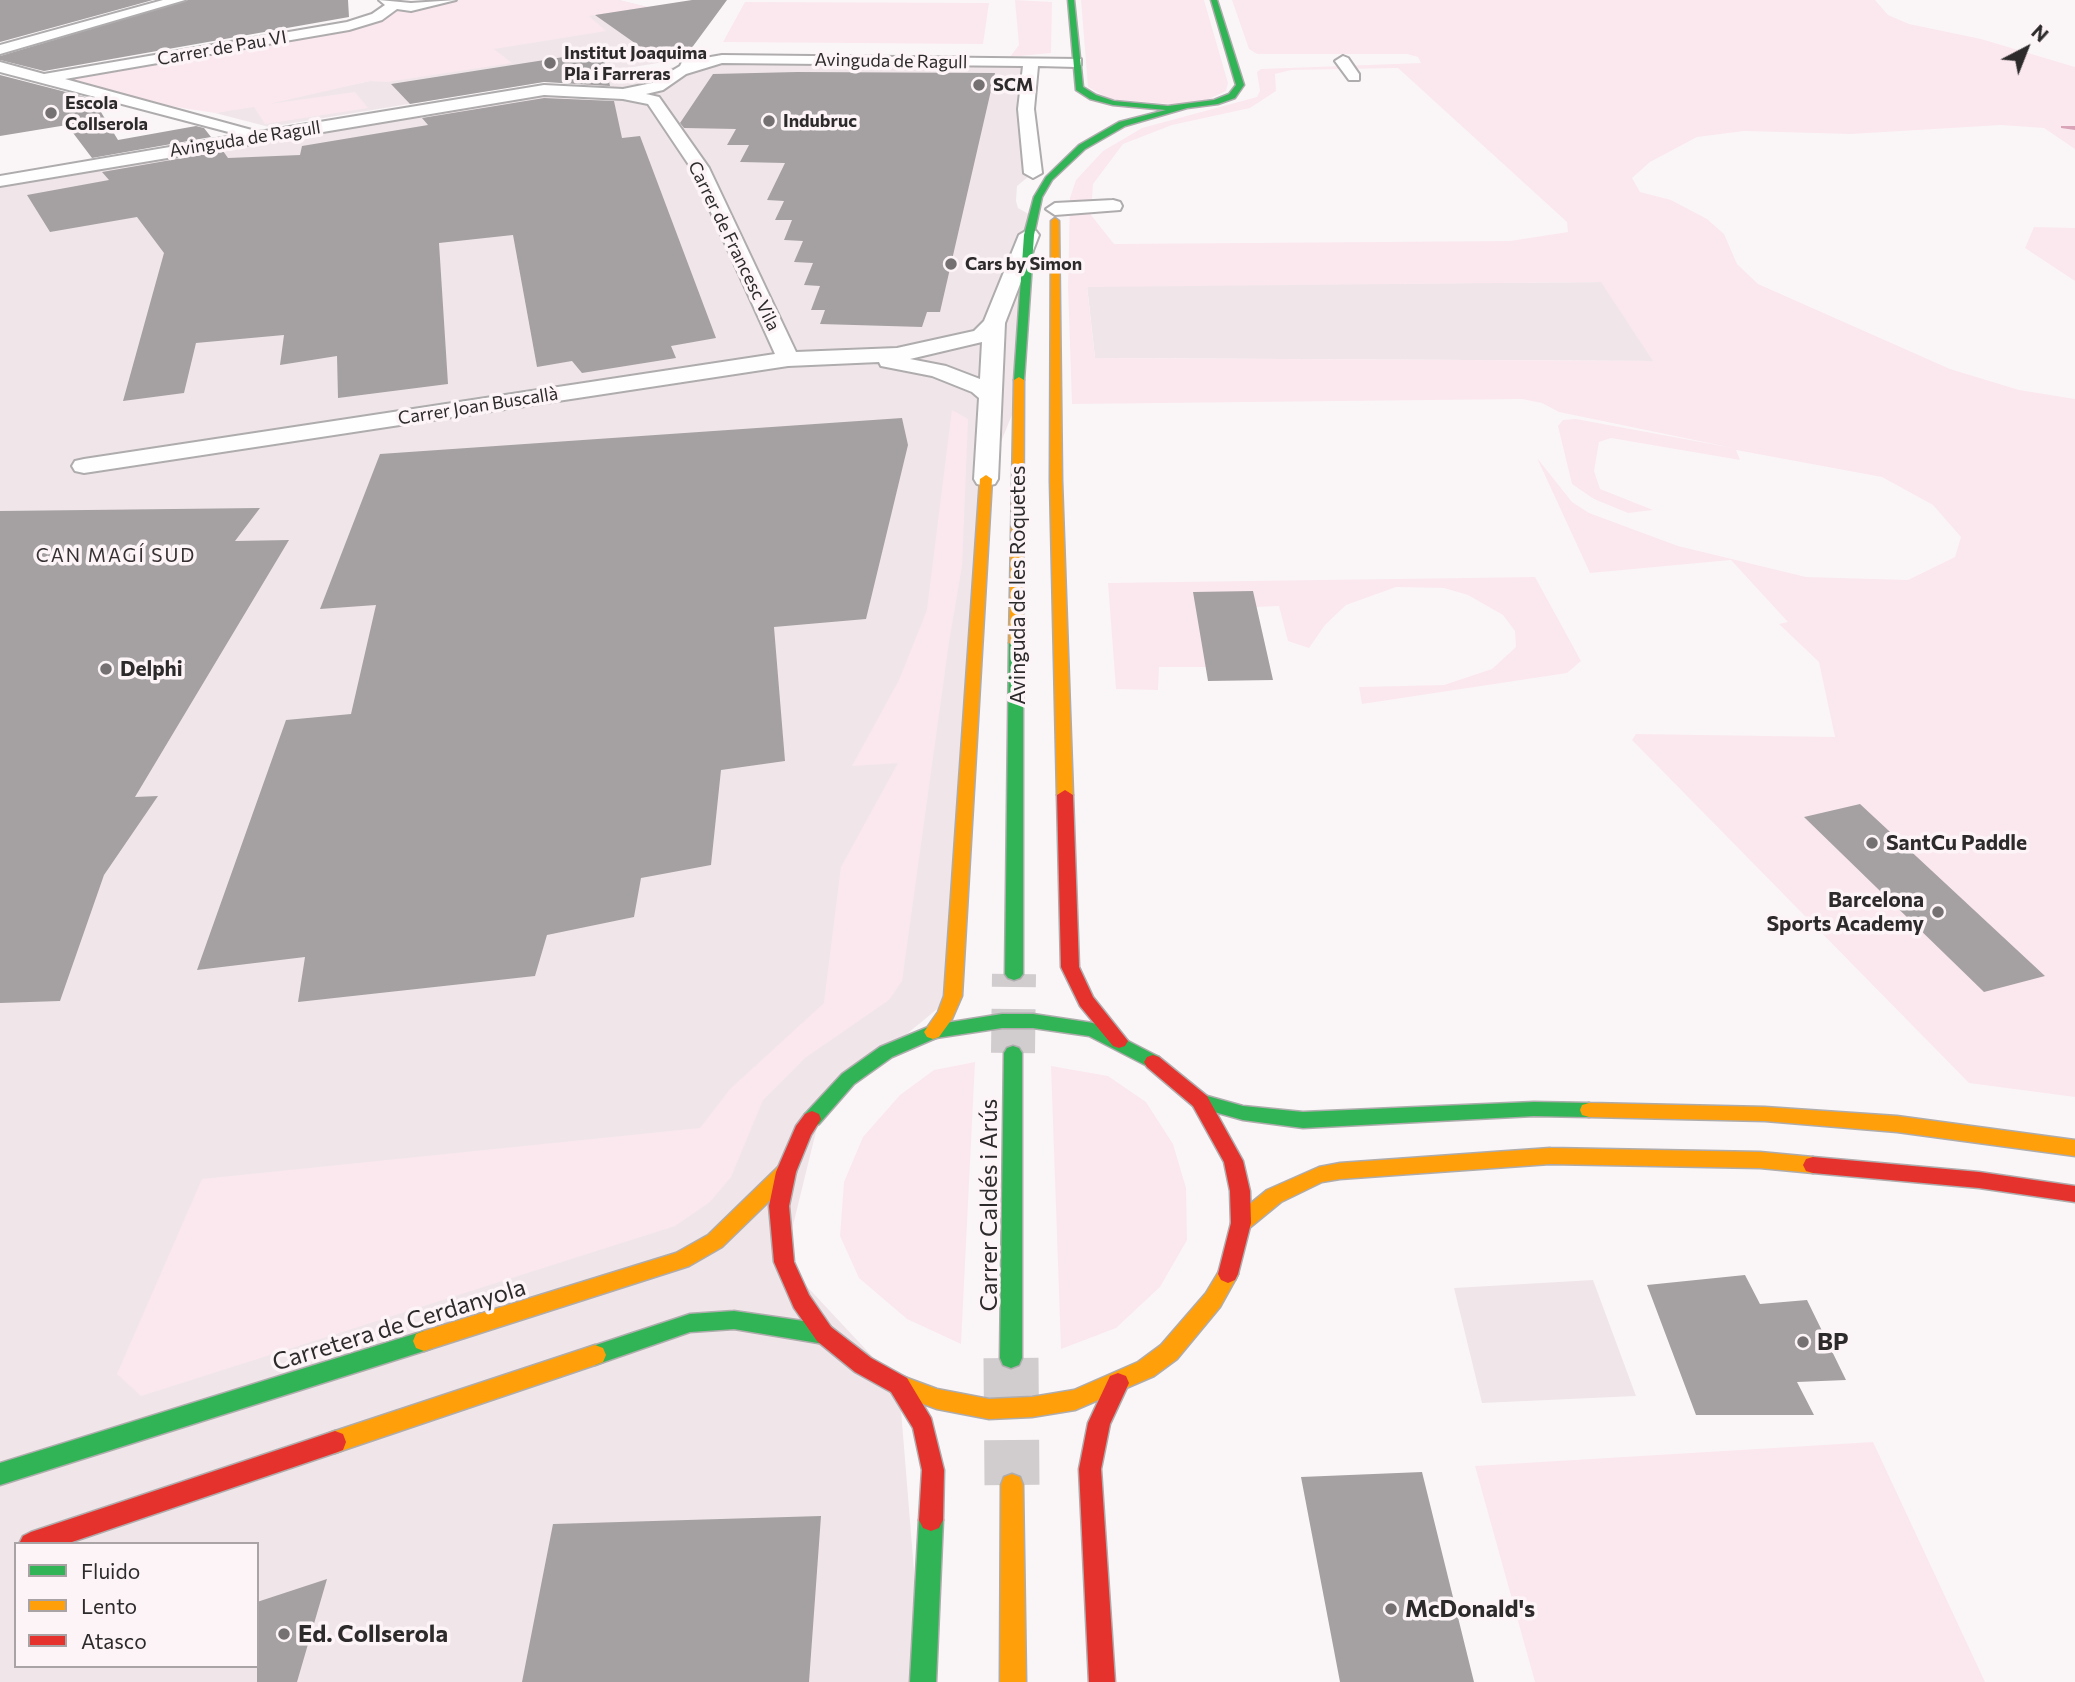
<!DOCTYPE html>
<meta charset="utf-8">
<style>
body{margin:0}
#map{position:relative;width:2075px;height:1682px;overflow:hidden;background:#faf6f8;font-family:Commissioner,sans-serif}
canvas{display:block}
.legend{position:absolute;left:14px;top:1542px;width:245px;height:126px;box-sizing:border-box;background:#fcf4f7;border:2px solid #a9a3a5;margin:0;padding:9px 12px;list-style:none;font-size:21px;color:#2d2a2b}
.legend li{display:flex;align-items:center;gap:14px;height:35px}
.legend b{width:35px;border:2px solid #a9a3a5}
.north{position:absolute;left:1991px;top:14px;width:70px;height:70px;-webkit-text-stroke:5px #fcf4f7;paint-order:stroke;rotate:42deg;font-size:19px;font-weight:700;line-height:28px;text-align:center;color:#2d2a2b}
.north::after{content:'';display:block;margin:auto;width:24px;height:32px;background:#2d2a2b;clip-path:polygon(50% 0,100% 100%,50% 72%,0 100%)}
</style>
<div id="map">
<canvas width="2075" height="1682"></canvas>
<ul class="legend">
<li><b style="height:9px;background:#30b455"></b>Fluido</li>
<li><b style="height:9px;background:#ff9f0a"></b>Lento</li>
<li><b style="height:9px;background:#e5322d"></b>Atasco</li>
</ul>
<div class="north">N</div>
</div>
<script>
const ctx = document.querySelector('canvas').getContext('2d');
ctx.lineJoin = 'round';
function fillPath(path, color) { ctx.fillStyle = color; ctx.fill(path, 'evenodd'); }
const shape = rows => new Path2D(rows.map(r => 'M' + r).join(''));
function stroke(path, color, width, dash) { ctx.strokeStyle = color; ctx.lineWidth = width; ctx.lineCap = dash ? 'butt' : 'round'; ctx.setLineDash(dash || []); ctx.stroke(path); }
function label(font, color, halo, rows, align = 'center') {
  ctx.font = font + ' Commissioner,sans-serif'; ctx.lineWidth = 7; ctx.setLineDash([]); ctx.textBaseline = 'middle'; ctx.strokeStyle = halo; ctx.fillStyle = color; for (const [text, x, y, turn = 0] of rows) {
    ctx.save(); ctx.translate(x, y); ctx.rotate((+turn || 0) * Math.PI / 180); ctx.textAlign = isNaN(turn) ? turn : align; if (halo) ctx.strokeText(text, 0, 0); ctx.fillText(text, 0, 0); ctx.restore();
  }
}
const built = shape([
 [619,0,697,19,658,63,269,127,215,113,413,72],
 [722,59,1031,63,1033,173,1017,186,1016,201,1018,208,1034,217,1018,400,986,479,953,996,823,1103,784,1262,899,1385,923,1682,0,1682,0,181],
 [16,1544,257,1544,257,1666,16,1666],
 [1602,282,1654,361,1095,358,1087,286],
 [1593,1280,1636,1396,1482,1403,1454,1288]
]);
const green = shape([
 [449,0,619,0,688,17,661,22,641,8,589,16,606,31,494,49,512,63,387,82,370,81,269,104,355,92,368,108,265,124,254,107,215,113,125,99,46,78,349,26,394,5],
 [1015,0,1052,2,1051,53,1010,57,1019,45],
 [1081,0,1204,0,1228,83,1226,91,1209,99,1183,105,1109,99,1088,87],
 [1232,0,1875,0,1888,15,1909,24,1981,39,2075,67,2075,149,2044,128,2001,125,1851,134,1744,131,1697,137,1650,162,1632,178,1640,192,1671,200,1707,219,1724,234,1737,264,1758,284,1950,369,2019,390,2075,399,2075,1097,1969,1083,1632,740,1636,734,1835,737,1819,662,1779,624,1788,622,1731,560,1590,573,1537,458,1572,502,1589,513,1678,546,1806,577,1908,580,1955,557,1961,537,1933,505,1882,477,1736,450,1740,460,1611,438,1599,442,1594,471,1600,489,1653,510,1628,513,1594,499,1572,484,1558,426,1563,420,1576,419,1733,448,1559,412,1542,403,1522,399,1072,404,1068,286,1070,198,1076,180,1103,151,1142,128,1257,97,1260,91,1257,72,1261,69,1421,63,1418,57,1407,54,1257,54,1249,49],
 [1398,68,1567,222,1568,232,1510,241,1114,244,1091,215,1093,184,1123,144,1172,125,1250,108,1276,91,1275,74,1291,70],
 [1601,282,1653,361,1095,358,1087,287],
 [745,2,989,3,983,44,723,42],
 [2034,227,2075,228,2075,281,2025,248],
 [952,410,968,419,962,566,949,642,902,981,889,1000,805,1058,763,1100,731,1177,710,1202,675,1226,141,1396,117,1374,202,1179,700,1128,730,1089,824,1003,841,867,898,763,852,766,899,680,927,610],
 [1535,577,1581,661,1567,673,1362,704,1359,687,1444,685,1492,669,1516,647,1515,631,1503,615,1468,595,1444,588,1396,587,1346,605,1325,625,1309,648,1288,641,1279,606,1256,607,1194,592,1206,667,1159,667,1158,690,1116,689,1108,583],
 [975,1062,961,1344,907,1319,859,1278,840,1236,844,1182,863,1137,900,1095,934,1070],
 [1051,1066,1108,1076,1146,1102,1173,1144,1186,1188,1187,1240,1160,1287,1116,1328,1061,1349],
 [1873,1442,1985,1682,1535,1682,1475,1466]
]);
const stream = shape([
 [2061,126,2075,126,2075,130,2061,128,2061,126]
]);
const building = shape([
 [0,0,153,0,0,42],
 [188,0,348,0,349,17,44,71,0,60,0,56],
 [692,0,727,0,688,53,656,58,595,15],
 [602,51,610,86,544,82,410,104,391,84],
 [797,72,995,73,940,312,927,312,922,327,820,324,825,310,811,310,820,286,804,285,813,263,794,262,803,241,784,240,792,220,775,220,784,201,767,200,785,163,740,162,749,145,727,145,736,129,684,128,680,123,713,74],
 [0,75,93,99,118,140,196,126,204,128,211,137,92,158,67,125,0,136],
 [544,98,614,101,622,138,640,136,716,338,671,346,676,358,582,373,572,361,537,367,513,235,439,243,448,384,338,398,337,356,280,365,284,335,196,343,184,393,123,401,164,253,137,217,50,232,27,195,109,180,102,172,223,151,228,158,300,155,302,146,428,125,422,118],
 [902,418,908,445,866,619,774,627,785,761,721,770,711,865,641,878,634,917,547,935,535,976,298,1002,305,957,197,970,286,720,351,714,376,605,320,609,380,454],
 [260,508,235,541,289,540,135,797,158,796,104,875,60,1001,0,1003,0,511],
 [1253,591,1273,680,1208,681,1193,592],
 [1860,804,2045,976,1984,992,1804,817],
 [1745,1275,1760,1304,1807,1300,1846,1380,1797,1382,1814,1415,1696,1415,1647,1285],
 [1422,1472,1474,1682,1340,1682,1301,1477],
 [821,1516,809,1682,522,1682,553,1524],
 [327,1579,297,1682,257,1682,257,1602]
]);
const secondaryTunnelFar1 = shape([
 [1013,1053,1014,974]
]);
const secondaryTunnel = shape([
 [1011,1358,1012,1485]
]);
const street = shape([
 [163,0,185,0,0,54,0,45,163,0],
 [379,0,411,3,456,0,411,11,397,9,382,20,349,30,65,79,259,132,544,85,623,89,652,83,680,66,682,62,722,55,1081,59,1081,65,1076,67,1038,66,1034,109,1042,173,1033,178,1024,173,1018,109,1023,66,722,63,686,74,663,90,646,94,659,97,709,168,796,352,897,348,974,331,984,321,1019,235,1029,229,1036,231,1039,235,1005,323,998,479,995,484,986,486,977,484,974,479,979,398,972,392,932,376,881,366,879,362,788,366,84,473,75,471,72,466,75,461,84,459,775,354,691,168,648,104,623,99,544,95,0,186,0,176,240,135,0,72,0,62,44,74,347,22,372,14,385,5,379,0],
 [982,342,980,379,946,366,910,359,982,342],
 [1343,56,1348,58,1359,74,1359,80,1349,80,1335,61,1343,56],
 [1113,200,1120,202,1122,206,1120,210,1055,215,1046,209,1055,203,1113,200]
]);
const fast = shape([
 [1068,0,1074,0,1083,87,1096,95,1114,101,1168,106,1214,100,1229,94,1236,85,1211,0,1217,0,1244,85,1235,98,1218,104,1187,108,1125,126,1085,149,1052,180,1042,197,1034,235,1024,380,1019,383,1014,380,1024,235,1034,197,1046,177,1079,145,1119,122,1166,110,1113,105,1090,99,1076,90,1068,0],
 [1016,639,1023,643,1023,974,1020,978,1014,980,1008,978,1005,974,1009,643,1016,639],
 [1002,1014,1033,1014,1093,1023,1159,1057,1162,1062,1159,1067,1153,1069,1089,1036,1033,1028,1002,1028,936,1038,892,1057,854,1084,819,1124,812,1127,805,1124,803,1119,805,1114,842,1074,880,1047,933,1025,1002,1014],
 [1013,1046,1019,1048,1022,1053,1022,1358,1019,1365,1011,1368,1003,1365,1000,1358,1004,1053,1007,1048,1013,1046],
 [1200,1094,1243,1106,1303,1112,1534,1102,1589,1103,1596,1105,1598,1110,1596,1115,1589,1117,1534,1116,1303,1128,1243,1120,1193,1106,1191,1101,1193,1096,1200,1094],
 [734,1311,824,1324,831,1327,835,1334,831,1341,824,1344,734,1329,690,1332,595,1365,587,1362,584,1355,587,1348,690,1314,734,1311],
 [424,1331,432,1334,435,1341,432,1348,424,1351,0,1485,0,1463,424,1331],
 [931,1509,939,1512,943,1520,936,1682,910,1682,919,1520,923,1512,931,1509]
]);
const slow = shape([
 [1055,218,1059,221,1062,481,1073,795,1065,800,1057,795,1050,481,1051,221,1055,218],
 [1019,377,1024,380,1023,643,1016,647,1009,643,1014,380,1019,377],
 [986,475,992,479,962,996,952,1019,939,1037,933,1039,927,1037,924,1032,938,1012,944,996,980,479,986,475],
 [1589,1103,1765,1107,1897,1116,2075,1140,2075,1156,1897,1132,1765,1121,1589,1117,1582,1115,1580,1110,1582,1105,1589,1103],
 [1550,1148,1760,1152,1813,1157,1820,1159,1823,1165,1820,1171,1813,1173,1760,1168,1550,1164,1340,1179,1322,1182,1281,1202,1248,1229,1241,1231,1234,1229,1231,1223,1234,1217,1267,1190,1319,1167,1340,1163,1550,1148],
 [786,1164,793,1166,796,1172,793,1178,722,1247,689,1266,424,1351,416,1348,413,1341,416,1334,424,1331,676,1253,708,1235,779,1166,786,1164],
 [1228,1265,1235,1268,1238,1274,1235,1280,1220,1307,1177,1359,1154,1376,1075,1410,1032,1417,989,1419,937,1409,891,1392,888,1385,891,1378,899,1375,937,1389,989,1399,1032,1397,1074,1390,1138,1362,1161,1345,1206,1293,1221,1268,1228,1265],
 [595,1345,603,1348,606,1355,603,1362,595,1365,335,1453,327,1450,324,1442,327,1434,335,1431,595,1345],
 [1012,1474,1020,1477,1023,1485,1026,1682,1000,1682,1001,1485,1004,1477,1012,1474]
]);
const jam = shape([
 [1065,790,1073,795,1079,967,1093,997,1128,1041,1125,1046,1119,1048,1113,1046,1080,1006,1061,967,1057,795,1065,790],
 [1153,1055,1159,1057,1207,1096,1243,1161,1250,1191,1251,1223,1238,1274,1235,1280,1228,1283,1221,1280,1218,1274,1231,1223,1230,1191,1224,1162,1193,1106,1147,1067,1144,1062,1147,1057,1153,1055],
 [812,1111,819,1114,821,1119,811,1135,796,1172,789,1206,794,1262,809,1295,831,1327,871,1358,907,1378,931,1418,944,1470,943,1520,939,1528,931,1531,923,1528,919,1520,922,1470,913,1428,891,1392,855,1372,817,1341,794,1308,774,1262,769,1206,776,1172,796,1126,805,1114,812,1111],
 [1813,1157,1979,1172,2075,1186,2075,1202,1979,1188,1813,1173,1806,1171,1803,1165,1806,1159,1813,1157],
 [1118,1373,1126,1376,1129,1383,1110,1424,1101,1469,1115,1682,1089,1682,1079,1469,1088,1423,1110,1376,1118,1373],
 [335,1431,343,1434,346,1442,343,1450,335,1453,66,1544,19,1544,23,1536,31,1532,335,1431]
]);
const markers = [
 [550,63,7,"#757173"],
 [979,85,7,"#757173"],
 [51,113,7,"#757173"],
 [769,121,7,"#757173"],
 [951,264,7,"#757173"],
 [106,669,7,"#757173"],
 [1872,843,7,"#757173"],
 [1938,912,7,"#757173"],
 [1803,1342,7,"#757173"],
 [1391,1609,7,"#757173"],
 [284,1634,7,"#757173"]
];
const farStreetnames = [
 ["Carrer de Pau VI",222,48,-10],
 ["Avinguda de Ragull",891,61,1],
 ["Avinguda de Ragull",245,139,-9],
 ["Carrer de Francesc Vila",734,246,64],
 ["Carrer Joan Buscallà",478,406,-9]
];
const farPoinames = [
 ["Institut Joaquima",564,53],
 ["Pla i Farreras",564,74],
 ["SCM",993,85],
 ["Escola",65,103],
 ["Collserola",65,124],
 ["Indubruc",783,121],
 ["Cars by Simon",965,264]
];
const farNeighbourhoodnames = [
 ["CAN MAGÍ SUD",116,556]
];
const streetNames = [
 ["Avinguda de les Roquetes",1018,585,-90]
];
const poiNames = [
 ["Delphi",120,669],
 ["SantCu Paddle",1886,843],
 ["Barcelona",1924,900,"right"],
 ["Sports Academy",1924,924,"right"]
];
const nearStreetnames = [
 ["Carrer Caldés i Arús",989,1205,-90],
 ["Carretera de Cerdanyola",399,1325,-17]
];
const nearPoinames = [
 ["BP",1817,1342],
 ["McDonald's",1405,1609],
 ["Ed. Collserola",298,1634]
];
fillPath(built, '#f0e6e9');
fillPath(green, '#fbe8ef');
fillPath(stream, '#d9a3b8');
fillPath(building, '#a5a1a3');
stroke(secondaryTunnelFar1, '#d1cdcf', 44, [44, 22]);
stroke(secondaryTunnel, '#d1cdcf', 55, [55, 27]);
stroke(street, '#afacad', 4);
stroke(fast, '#afacad', 3);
stroke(slow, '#afacad', 3);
stroke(jam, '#afacad', 3);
fillPath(street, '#fefefe');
fillPath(fast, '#30b455');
fillPath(slow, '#ff9f0a');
fillPath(jam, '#e5322d');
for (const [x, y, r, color] of markers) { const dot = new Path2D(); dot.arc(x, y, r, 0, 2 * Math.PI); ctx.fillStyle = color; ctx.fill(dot); stroke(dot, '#fcf4f7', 2.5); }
label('18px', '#2d2a2b', '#fcf4f7', farStreetnames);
label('bold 18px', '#2d2a2b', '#fcf4f7', farPoinames, 'left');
ctx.letterSpacing = '2px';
label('19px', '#363032', '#fcf4f7', farNeighbourhoodnames);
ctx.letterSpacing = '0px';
label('21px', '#2d2a2b', '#fcf4f7', streetNames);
label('bold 21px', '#2d2a2b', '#fcf4f7', poiNames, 'left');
label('24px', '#2d2a2b', '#fcf4f7', nearStreetnames);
label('bold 24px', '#2d2a2b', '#fcf4f7', nearPoinames, 'left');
</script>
